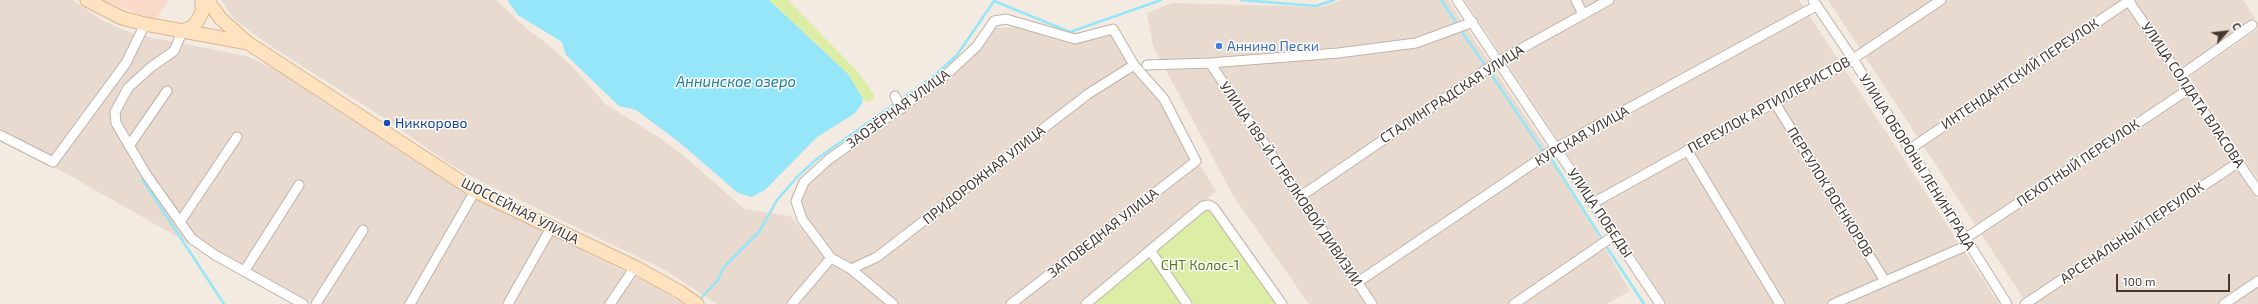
<!DOCTYPE html>
<meta charset="utf-8">
<style>
body{margin:0}
#map{position:relative;width:2258px;height:304px;overflow:hidden;background:#f3eae1;font-family:"Exo 2",sans-serif}
canvas{display:block}
.north{position:absolute;left:2206px;top:12px;width:40px;height:40px;-webkit-text-stroke:3px #fff;paint-order:stroke;rotate:62deg;font-size:11px;font-weight:700;line-height:16px;text-align:center;color:#453932}
.north::after{content:'';display:block;margin:auto;width:14px;height:18px;background:#453932;clip-path:polygon(50% 0,100% 100%,50% 72%,0 100%)}
.scale{position:absolute;left:2116px;top:274px;width:114px;height:18px;box-sizing:border-box;border:2px solid #453932;border-top:0;padding-left:5px;font-size:12px;line-height:14px;white-space:nowrap;color:#453932;-webkit-text-stroke:3px #fff;paint-order:stroke}
</style>
<div id="map">
<canvas width="2258" height="304"></canvas>
<div class="north">С</div>
<div class="scale">100 m</div>
</div>
<script>
const ctx = document.querySelector('canvas').getContext('2d');
ctx.lineJoin = 'round';
function fillPath(path, color) { ctx.fillStyle = color; ctx.fill(path, 'evenodd'); }
const shape = rows => new Path2D(rows.map(r => 'M' + r).join(''));
function stroke(path, color, width, dash) { ctx.strokeStyle = color; ctx.lineWidth = width; ctx.lineCap = dash ? 'butt' : 'round'; ctx.setLineDash(dash || []); ctx.stroke(path); }
function label(font, color, halo, rows, align = 'center') {
  ctx.font = font + ' "Exo 2",sans-serif'; ctx.lineWidth = 3; ctx.setLineDash([]); ctx.textBaseline = 'middle'; ctx.strokeStyle = halo; ctx.fillStyle = color; for (const [text, x, y, turn = 0] of rows) {
    ctx.save(); ctx.translate(x, y); ctx.rotate((+turn || 0) * Math.PI / 180); ctx.textAlign = isNaN(turn) ? turn : align; if (halo) ctx.strokeText(text, 0, 0); ctx.fillText(text, 0, 0); ctx.restore();
  }
}
const residential = shape([
 [0,0,73,0,101,20,134,34,246,56,277,70,423,166,497,208,621,270,639,276,683,304,313,304,280,286,227,265,0,136],
 [221,0,496,0,527,29,545,42,572,66,605,104,660,138,689,160,744,209,790,216,825,256,851,273,886,304,717,304,665,270,478,180,451,165,381,116,266,43,235,20],
 [1342,0,1448,0,1551,155,1630,291,1606,304,1309,304,1234,197,1153,46,1147,13,1172,3,1322,7],
 [1465,0,1799,0,1999,304,1667,304],
 [1828,0,2243,0,2255,18,2173,76,2258,200,2258,304,2027,304],
 [1021,27,1071,44,1111,32,1161,102,1216,191,1082,304,892,304,838,260,810,229,798,201,805,185,821,169,934,91,949,77,993,28],
 [2258,29,2258,179,2189,77]
]);
const commercial = shape([
 [102,0,169,0,155,20]
]);
const green = shape([
 [769,0,788,0,859,73,875,96,873,100,868,102,863,99,848,74],
 [1211,208,1279,304,1093,304,1205,209]
]);
const water = shape([
 [507,0,769,0,848,74,863,99,862,104,854,114,817,137,765,190,752,197,738,193,679,142,636,110,619,106,566,55,562,42,518,15]
]);
const stream = shape([
 [1241,0,1316,6,1334,0],
 [1441,0,1456,22],
 [1460,29,1484,64],
 [1489,71,1542,150],
 [900,100,934,76,957,55,994,1,1070,32,1161,0],
 [1548,160,1552,160,1602,239],
 [142,179,224,304],
 [1606,246,1644,304],
 [702,297,718,280,723,268,759,232,777,200,799,175,818,158,896,103]
]);
const street = shape([
 [1457,0,1660,304],
 [1576,0,1583,14],
 [1813,0,1853,59,2007,304],
 [2128,0,2258,191],
 [182,32,174,51,151,67,128,88,115,112,116,123,146,174,192,239,215,255,303,304],
 [1210,63,1372,304],
 [1147,65,1210,63,1338,53,1416,43,1473,22],
 [2180,76,2252,25],
 [895,96,901,109],
 [1775,103,1885,281],
 [0,135,53,162,126,63,145,24],
 [129,146,167,91],
 [1910,149,2130,0],
 [1687,150,1780,304],
 [1301,196,1499,61,1609,0],
 [1593,203,1853,59,1941,0],
 [180,222,237,137],
 [1966,238,2189,89],
 [1150,250,1187,304],
 [851,269,893,304],
 [245,270,299,185],
 [1358,282,1556,148,1816,6],
 [316,304,363,230],
 [410,304,475,191],
 [508,304,551,228],
 [610,304,635,267],
 [792,304,831,258],
 [1011,304,1196,161,1164,99,1134,65,1113,29,1075,39,1006,19,994,21,977,46,945,76,828,160,804,182,796,201,802,219,831,258,851,269,877,257,1088,94,1134,65],
 [1086,304,1203,206,1209,205,1214,208,1282,304],
 [1514,304,1615,235],
 [1833,304,1968,245],
 [2025,304,2239,162],
 [2224,304,2258,281]
]);
const secondary = shape([
 [87,0,122,18,145,24,248,43],
 [207,0,221,19,248,43,475,191,635,267,680,292,697,304],
 [179,32,192,27,197,22,202,12,202,0]
]);
const markers = [
 [1219,46,4,"#3f7fe0"],
 [387,123,4,"#1a4fb4"]
];
const shopNames = [
 ["Аннино Пески",1227,46]
];
const streetNames = [
 ["ИНТЕНДАНТСКИЙ ПЕРЕУЛОК",2020,74,-34],
 ["СТАЛИНГРАДСКАЯ УЛИЦА",1452,94,-33],
 ["УЛИЦА СОЛДАТА ВЛАСОВА",2193,95,56],
 ["ПЕРЕУЛОК АРТИЛЛЕРИСТОВ",1769,105,-29],
 ["ЗАОЗЁРНАЯ УЛИЦА",898,109,-36],
 ["КУРСКАЯ УЛИЦА",1582,136,-30],
 ["УЛИЦА ОБОРОНЫ ЛЕНИНГРАДА",1917,162,58],
 ["ПЕХОТНЫЙ ПЕРЕУЛОК",2078,163,-34],
 ["ПРИДОРОЖНАЯ УЛИЦА",984,175,-38],
 ["УЛИЦА 189-Й СТРЕЛКОВОЙ ДИВИЗИИ",1291,184,56],
 ["ПЕРЕУЛОК ВОЕНКОРОВ",1830,192,58],
 ["ШОССЕЙНАЯ УЛИЦА",520,211,27],
 ["УЛИЦА ПОБЕДЫ",1600,213,56],
 ["ЗАПОВЕДНАЯ УЛИЦА",1103,233,-38],
 ["АРСЕНАЛЬНЫЙ ПЕРЕУЛОК",2132,233,-34]
];
const transitNames = [
 ["Никкорово",395,123]
];
const parkNames = [
 ["СНТ Колос-1",1200,265]
];
const waterNames = [
 ["Аннинское озеро",736,82]
];
fillPath(residential, '#e8dacf');
fillPath(commercial, '#f9dac9');
fillPath(green, '#dceda5');
fillPath(water, '#95e6f8');
stroke(stream, '#95e6f8', 2.5);
stroke(street, '#c2b2a6', 11);
stroke(secondary, '#dbb68d', 15);
stroke(street, '#fff', 9);
stroke(secondary, '#ffe2bf', 13);
for (const [x, y, r, color] of markers) { const dot = new Path2D(); dot.arc(x, y, r, 0, 2 * Math.PI); ctx.fillStyle = color; ctx.fill(dot); stroke(dot, '#fff', 1.5); }
label('14px', '#366cbe', '#fff', shopNames, 'left');
label('14px', '#453932', '#fff', streetNames);
label('14px', '#164399', '#fff', transitNames, 'left');
label('14px', '#577c1f', '#fff', parkNames);
label('italic 15px', '#1d809a', '#fff', waterNames);
</script>
